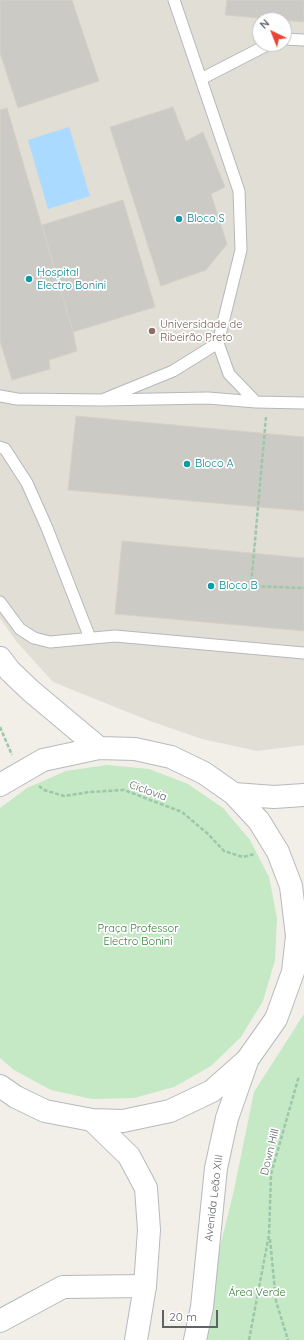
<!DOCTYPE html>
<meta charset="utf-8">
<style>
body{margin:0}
#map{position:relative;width:304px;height:1340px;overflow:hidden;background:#f1efe8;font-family:Quicksand,sans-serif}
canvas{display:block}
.north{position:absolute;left:252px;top:12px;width:40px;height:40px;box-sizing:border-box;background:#fff;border:1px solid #bfc1c3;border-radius:50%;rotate:317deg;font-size:11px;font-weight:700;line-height:16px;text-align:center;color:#5f6368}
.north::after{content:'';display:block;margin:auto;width:14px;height:18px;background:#ea4335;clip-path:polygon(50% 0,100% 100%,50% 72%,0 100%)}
.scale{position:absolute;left:162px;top:1310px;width:56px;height:18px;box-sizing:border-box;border:2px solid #5f6368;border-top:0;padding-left:5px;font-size:12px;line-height:14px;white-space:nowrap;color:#5f6368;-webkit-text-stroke:3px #fff;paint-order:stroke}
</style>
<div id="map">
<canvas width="304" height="1340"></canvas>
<div class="north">N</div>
<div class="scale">20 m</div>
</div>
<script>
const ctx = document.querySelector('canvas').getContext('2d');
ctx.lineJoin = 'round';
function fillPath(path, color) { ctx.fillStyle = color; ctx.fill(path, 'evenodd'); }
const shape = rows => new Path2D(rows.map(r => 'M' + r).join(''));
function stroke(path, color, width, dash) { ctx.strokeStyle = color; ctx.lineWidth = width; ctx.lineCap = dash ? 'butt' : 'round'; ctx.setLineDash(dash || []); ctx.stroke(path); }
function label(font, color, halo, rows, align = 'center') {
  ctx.font = font + ' Quicksand,sans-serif'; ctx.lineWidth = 3.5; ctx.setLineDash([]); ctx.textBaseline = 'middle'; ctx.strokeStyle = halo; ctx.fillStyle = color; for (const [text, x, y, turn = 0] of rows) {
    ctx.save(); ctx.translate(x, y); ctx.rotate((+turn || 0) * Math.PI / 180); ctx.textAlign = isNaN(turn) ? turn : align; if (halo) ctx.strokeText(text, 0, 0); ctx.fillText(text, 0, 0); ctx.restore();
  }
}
const education = shape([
 [0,0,304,0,304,745,257,751,202,739,150,721,53,682,16,641,0,618],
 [260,20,284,20,284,44,260,44]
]);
const green = shape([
 [107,765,149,769,188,784,223,808,250,840,269,877,277,918,275,960,263,1001,241,1037,211,1066,174,1087,134,1098,92,1099,51,1090,14,1070,0,1058,0,808,27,788,66,771],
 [304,1014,304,1340,197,1340,234,1190,254,1092]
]);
const water = shape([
 [69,127,90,196,48,209,28,140]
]);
const building = shape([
 [0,0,72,0,99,81,18,108,0,53,0,0],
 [227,0,304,0,304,22,225,15,227,0],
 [173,107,186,141,203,132,225,187,211,194,227,244,206,270,161,286,110,127,173,107],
 [7,108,73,332,77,351,49,360,50,369,12,380,0,341,0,110,7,108],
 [123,200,155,307,73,332,42,225,123,200],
 [76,416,304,437,304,511,68,490,76,416],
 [122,541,304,558,304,631,115,614,122,541]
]);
const path = shape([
 [266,417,251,586,304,588],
 [0,727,12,755],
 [39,786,44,790,64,796,90,792,124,790,182,812,208,834,224,851,243,857,255,854],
 [270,1239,276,1301,288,1340],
 [249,1340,269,1235,271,1174,299,1076]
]);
const service = shape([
 [284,39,304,40],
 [201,79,269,44],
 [218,343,229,374,256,402],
 [0,396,17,399,102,400,208,398,256,402,304,403],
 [102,400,173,371,218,343,241,250,239,191,174,0],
 [0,447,5,449,27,483,47,528,90,638],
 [0,602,20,629,34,638,50,642,115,636,304,653]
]);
const minor = shape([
 [0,1321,63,1287,145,1286]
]);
const secondary = shape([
 [0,658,10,671,31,691,99,748],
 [0,785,43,760,99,748,135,749,171,757,204,773,234,794,259,821,278,852,291,886,297,936,293,972,276,1019,247,1060,212,1091,170,1111,123,1121,92,1120,45,1111,16,1097,0,1086],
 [234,794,274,797,304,795],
 [92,1120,129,1156,146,1188,149,1230,145,1286,136,1340],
 [195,1340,202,1307,216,1168,227,1118,247,1061]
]);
const markers = [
 [179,219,4,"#0f9aa8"],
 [29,279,4,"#0f9aa8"],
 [152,331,4,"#8d6e63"],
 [187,464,4,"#0f9aa8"],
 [211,586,4,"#0f9aa8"]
];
const cultureNames = [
 ["Bloco S",187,219],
 ["Hospital",37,273],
 ["Electro Bonini",37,286],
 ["Bloco A",195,464],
 ["Bloco B",219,586]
];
const educationNames = [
 ["Universidade de",160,325],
 ["Ribeirão Preto",160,338]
];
const streetNames = [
 ["Ciclovia",148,791,20],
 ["Down Hill",270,1152,-76],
 ["Avenida Leão XIII",214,1198,-83]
];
const parkNames = [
 ["Praça Professor",138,929],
 ["Electro Bonini",138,942],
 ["Área Verde",257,1293]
];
fillPath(education, '#e1ded6');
fillPath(green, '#c5e8c5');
fillPath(water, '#aadaff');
fillPath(building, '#cccac5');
stroke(building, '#d6d1c6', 1);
stroke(service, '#b5b8bc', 13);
stroke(minor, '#b5b8bc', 24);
stroke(secondary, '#b6babf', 24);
stroke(path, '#9cc7a9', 2.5, [4, 2]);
stroke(service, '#fff', 11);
stroke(minor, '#fff', 22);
stroke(secondary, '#fff', 22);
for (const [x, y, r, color] of markers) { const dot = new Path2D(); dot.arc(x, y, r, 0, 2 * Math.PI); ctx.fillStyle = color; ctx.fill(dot); stroke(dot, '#fff', 1.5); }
label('11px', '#0d838f', '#fff', cultureNames, 'left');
label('11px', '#785e54', '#fff', educationNames, 'left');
label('11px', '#5f6368', '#fff', streetNames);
label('11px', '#348238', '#fff', parkNames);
</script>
